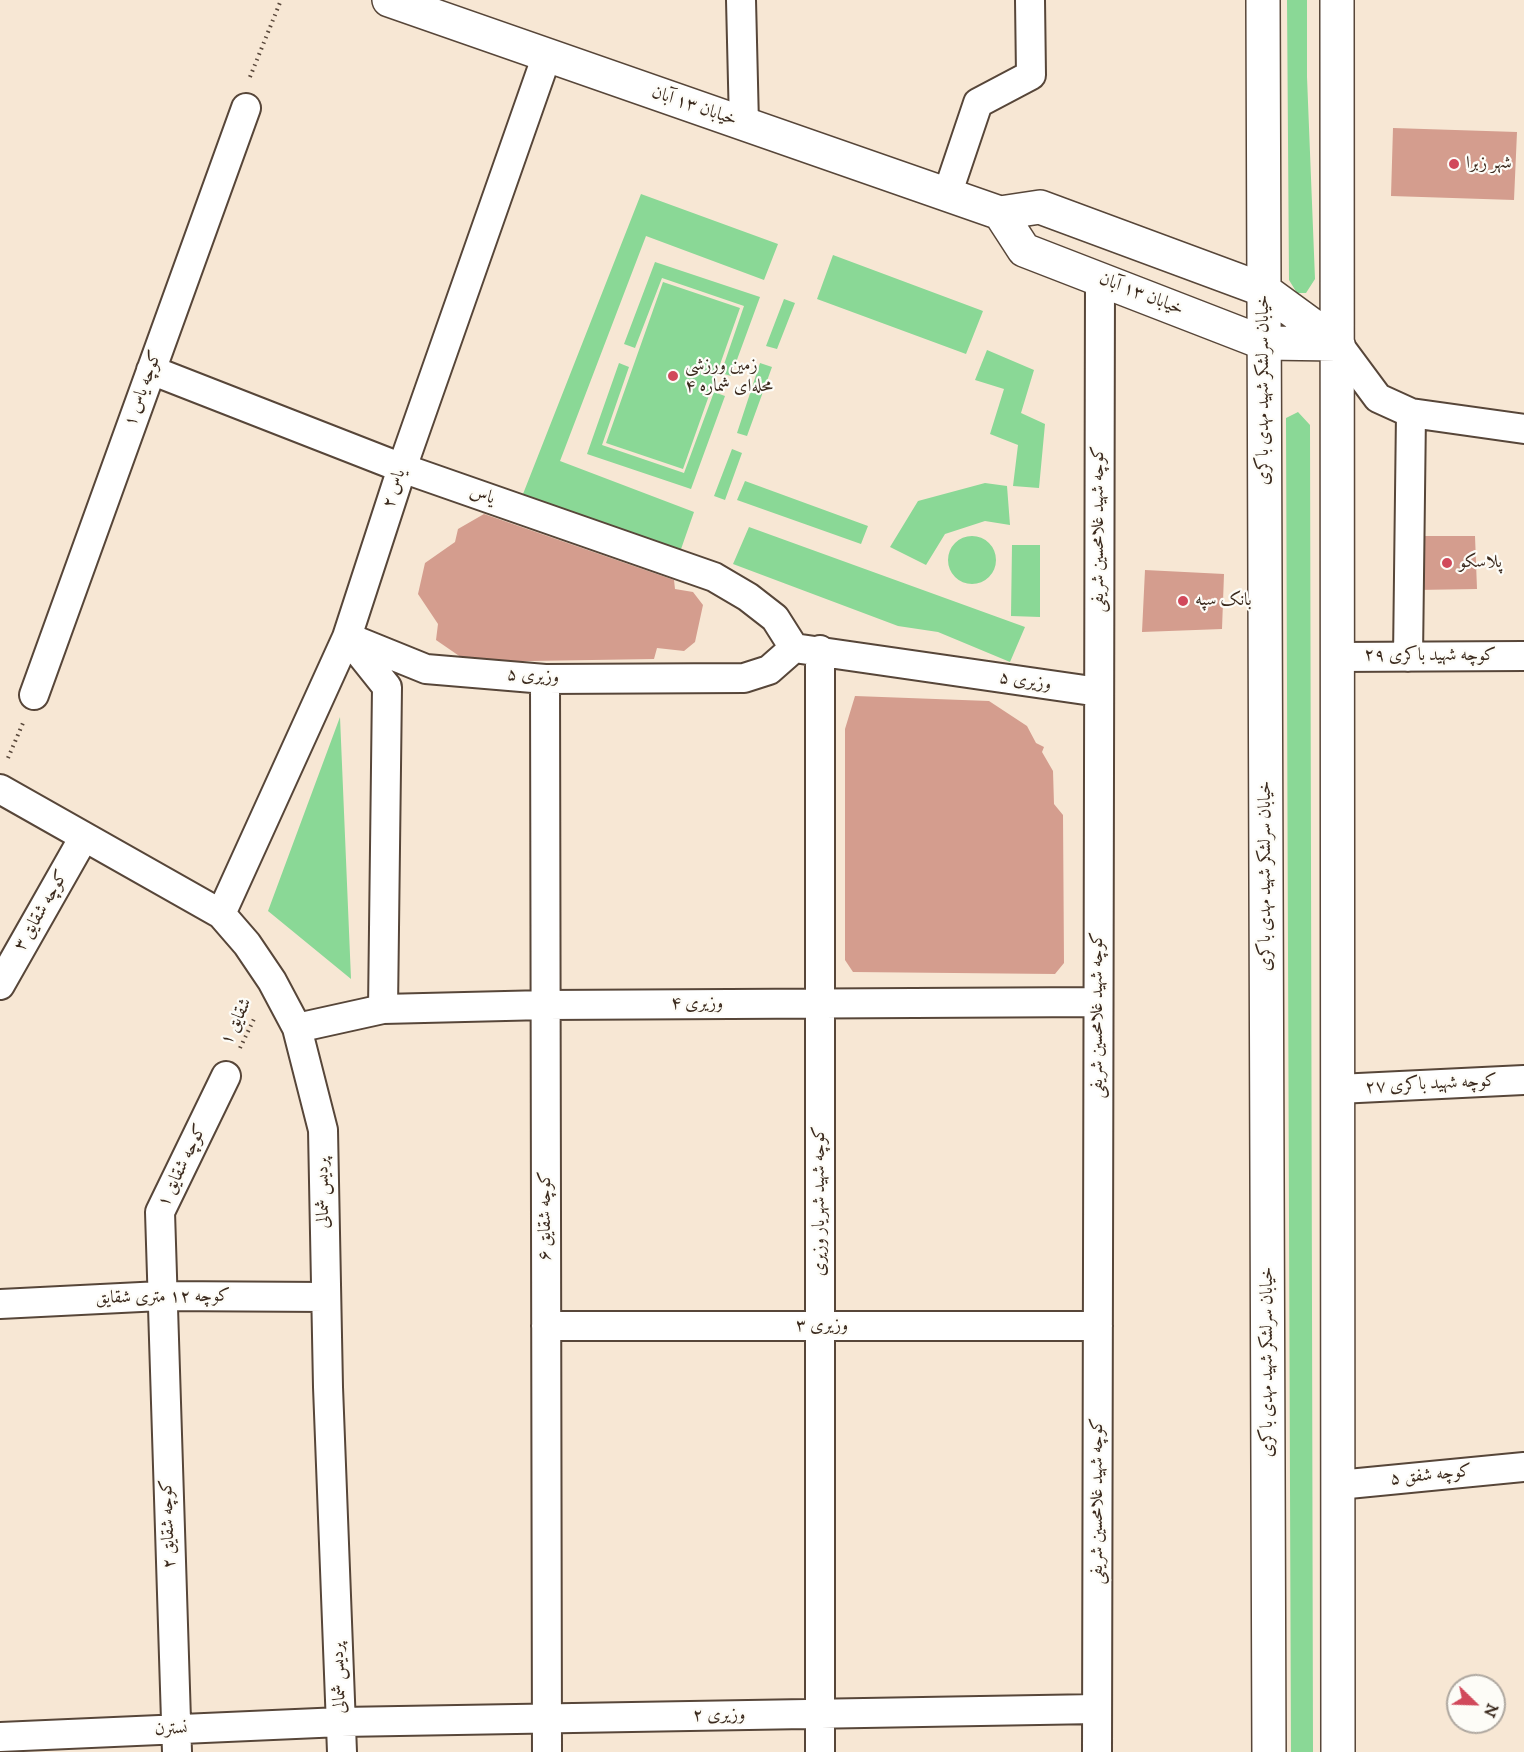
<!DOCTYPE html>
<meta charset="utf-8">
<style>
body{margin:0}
#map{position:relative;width:1524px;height:1752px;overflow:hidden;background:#f7e7d4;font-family:"IM FELL DW Pica",serif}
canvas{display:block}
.north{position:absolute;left:1446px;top:1674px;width:60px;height:60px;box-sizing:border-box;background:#fdfcf7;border:2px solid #afa8a0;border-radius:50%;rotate:113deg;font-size:16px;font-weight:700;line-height:24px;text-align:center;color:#3b2a1e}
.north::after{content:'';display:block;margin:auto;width:21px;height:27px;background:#d1495b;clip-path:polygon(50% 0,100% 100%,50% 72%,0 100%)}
</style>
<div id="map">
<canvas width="1524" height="1752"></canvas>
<div class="north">N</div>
</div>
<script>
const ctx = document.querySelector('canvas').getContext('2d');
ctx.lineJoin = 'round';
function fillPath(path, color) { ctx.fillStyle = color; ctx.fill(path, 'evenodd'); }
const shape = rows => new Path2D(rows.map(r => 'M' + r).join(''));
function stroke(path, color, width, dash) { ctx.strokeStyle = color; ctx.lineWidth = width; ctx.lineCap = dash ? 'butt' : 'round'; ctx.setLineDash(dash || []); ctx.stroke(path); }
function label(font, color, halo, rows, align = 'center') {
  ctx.font = font + ' "IM FELL DW Pica",Amiri,serif'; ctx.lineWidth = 4.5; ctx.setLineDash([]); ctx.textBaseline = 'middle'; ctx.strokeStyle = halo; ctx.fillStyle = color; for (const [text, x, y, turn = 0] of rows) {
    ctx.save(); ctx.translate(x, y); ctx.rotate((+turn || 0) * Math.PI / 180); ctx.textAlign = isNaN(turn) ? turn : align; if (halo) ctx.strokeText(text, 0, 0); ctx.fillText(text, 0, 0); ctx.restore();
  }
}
const green = shape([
 [1287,0,1307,0,1307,77,1315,279,1306,293,1297,293,1289,280],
 [641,194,778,244,764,280,646,236,560,461,694,512,680,552,523,494],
 [833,255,983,311,966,354,817,299],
 [655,262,760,297,731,376,721,373,744,306,662,278,635,348,624,344],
 [663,282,740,308,683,469,606,443],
 [784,299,795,303,777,349,766,346],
 [987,350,1034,370,1021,413,1045,424,1039,488,1013,486,1018,445,990,434,1004,389,975,380],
 [619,363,629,367,602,445,684,473,714,392,725,396,691,489,587,454],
 [760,363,772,367,747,436,737,433],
 [1298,412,1310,425,1313,1752,1291,1752,1286,418],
 [732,449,742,453,725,500,714,496],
 [745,481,868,526,861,544,737,500],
 [985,483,1007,486,1010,525,985,521,945,534,926,565,890,547,918,501],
 [749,527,1025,627,1010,662,938,632,898,626,733,564],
 '948 560a24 24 0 1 1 48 0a24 24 0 1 1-48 0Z',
 [1012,545,1040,545,1040,617,1011,616],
 [340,717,351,979,268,911]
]);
const building = shape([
 [1393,128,1517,132,1514,200,1391,196],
 [484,514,674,580,675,589,693,592,703,605,695,642,684,651,657,648,654,659,468,662,436,640,438,624,418,594,425,563,455,542,458,529],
 [1419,536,1475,536,1477,589,1416,590],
 [1145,570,1224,574,1222,629,1142,632],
 [855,696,989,701,1027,726,1036,743,1044,747,1042,752,1053,771,1054,804,1063,815,1064,963,1055,974,853,972,845,960,845,729]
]);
const path = shape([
 [250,77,281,0],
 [8,758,23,723],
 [240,1048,255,1017]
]);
const minor = shape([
 [741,0,744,124],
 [947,195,978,103,1031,75,1030,0],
 [1338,344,1378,398,1411,413,1524,429],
 [151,370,402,468,714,577,748,597,775,618,794,648],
 [1337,657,1524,656],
 [1408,657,1411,413],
 [545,679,547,1752],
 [34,695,246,108],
 [0,789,221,914,247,944,272,981,297,1028,323,1130,328,1387,342,1752],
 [221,914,347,637,402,468,547,55],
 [0,985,84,837],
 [383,1009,387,687,347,637,426,669,545,679,744,678,769,670,794,648,1099,692],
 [297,1028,383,1009,546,1005,1098,1002],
 [1338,1089,1524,1080],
 [0,1304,161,1296,326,1297],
 [546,1326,1098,1326],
 [1338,1485,1524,1467],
 [0,1737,341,1722,1097,1709],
 [177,1752,160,1212,226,1076],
 [820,1752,820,650],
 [1097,1752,1100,279]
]);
const tertiary = shape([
 [389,0,1000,213,1040,207,1264,290],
 [1000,213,1024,250,1264,343]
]);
const secondary = shape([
 [1263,0,1269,1752],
 [1337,0,1338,1752],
 [1264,290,1338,344],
 [1264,343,1338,344]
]);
const markers = [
 [1454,164,6,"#d1495b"],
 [673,376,6,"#d1495b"],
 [1447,563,6,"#d1495b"],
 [1183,601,6,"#d1495b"]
];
const streetNames = [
 ["خیابان ۱۳ آبان",694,107,19],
 ["خیابان ۱۳ آبان",1141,295,21],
 ["کوچه یاس ۱",144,389,-70],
 ["خیابان سرلشکر شهید مهدی باکری",1264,390,-90],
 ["یاس ۲",395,489,-72],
 ["یاس",482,496,19],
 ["کوچه شهید غلامحسین شریفی",1099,529,-90],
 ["کوچه شهید باکری ۲۹",1430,656],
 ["وزیری ۵",533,677,3],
 ["وزیری ۵",1025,682,8],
 ["خیابان سرلشکر شهید مهدی باکری",1266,876,-90],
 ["کوچه شقایق ۳",42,911,-60],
 ["وزیری ۴",697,1004],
 ["کوچه شهید غلامحسین شریفی",1098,1015,-90],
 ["شقایق ۱",237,1022,-64],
 ["کوچه شهید باکری ۲۷",1431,1085,-3],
 ["کوچه شقایق ۱",183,1166,-64],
 ["پردیس شمالی",324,1193,-91],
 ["کوچه شهید شهریار وزیری",820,1201,-90],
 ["کوچه شقایق ۶",546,1216,-90],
 ["کوچه ۱۲ متری شقایق",163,1298,-1],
 ["وزیری ۳",822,1326],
 ["خیابان سرلشکر شهید مهدی باکری",1268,1362,-90],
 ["کوچه شفق ۵",1431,1476,-6],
 ["کوچه شهید غلامحسین شریفی",1098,1501,-90],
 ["کوچه شقایق ۲",169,1524,-92],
 ["پردیس شمالی",340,1678,-92],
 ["وزیری ۲",719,1716,-1],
 ["نسترن",171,1730,-2]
];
const poiNames = [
 ["شهر زبرا",1466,164],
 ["زمین ورزشی",685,366],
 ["محله‌ای شماره ۴",685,387],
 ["پلاسکو",1459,563],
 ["بانک سپه",1195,601]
];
fillPath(green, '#8ad896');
fillPath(building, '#d49d8e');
stroke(minor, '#574639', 32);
stroke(tertiary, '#574639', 36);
stroke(secondary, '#574639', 36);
stroke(path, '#574639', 4, [1.5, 4.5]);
stroke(minor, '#fff', 28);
stroke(tertiary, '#fff', 33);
stroke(secondary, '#fff', 33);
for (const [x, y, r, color] of markers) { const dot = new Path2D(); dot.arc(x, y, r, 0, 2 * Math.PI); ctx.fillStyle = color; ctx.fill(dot); stroke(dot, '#fdfcf7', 2); }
label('18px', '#3b2a1e', '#fdfcf7', streetNames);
label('18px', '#3b2a1e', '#fdfcf7', poiNames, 'left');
</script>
